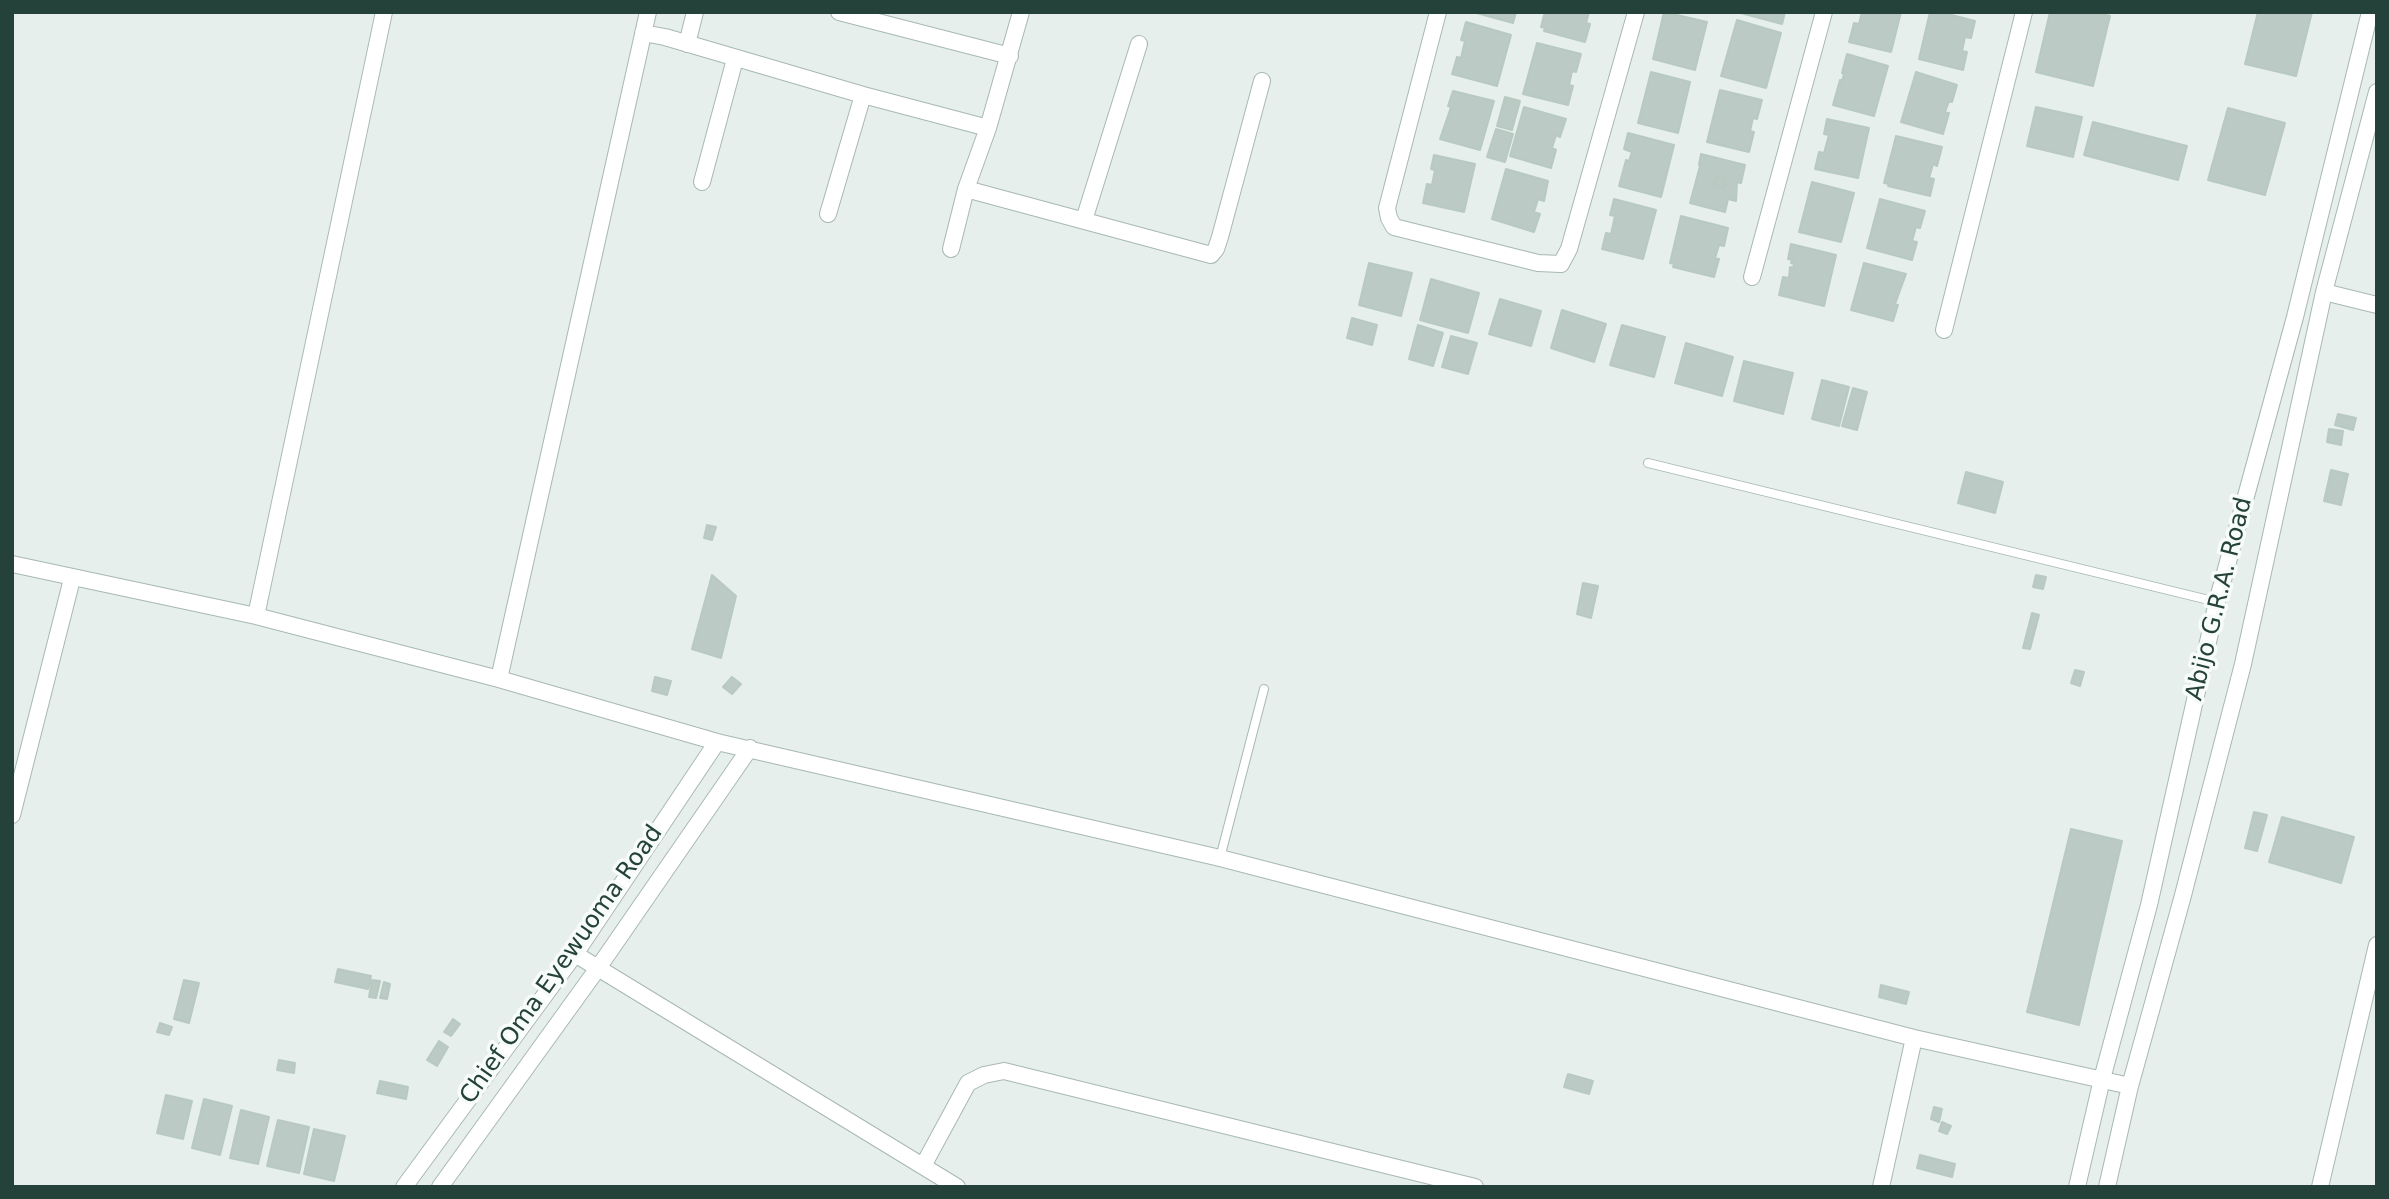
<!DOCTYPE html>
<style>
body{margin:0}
#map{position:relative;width:2389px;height:1199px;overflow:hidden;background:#e6efeb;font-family:"DejaVu Sans",sans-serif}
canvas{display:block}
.frame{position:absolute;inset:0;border:14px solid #24423a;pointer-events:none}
</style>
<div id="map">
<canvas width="2389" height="1199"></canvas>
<div class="frame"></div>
</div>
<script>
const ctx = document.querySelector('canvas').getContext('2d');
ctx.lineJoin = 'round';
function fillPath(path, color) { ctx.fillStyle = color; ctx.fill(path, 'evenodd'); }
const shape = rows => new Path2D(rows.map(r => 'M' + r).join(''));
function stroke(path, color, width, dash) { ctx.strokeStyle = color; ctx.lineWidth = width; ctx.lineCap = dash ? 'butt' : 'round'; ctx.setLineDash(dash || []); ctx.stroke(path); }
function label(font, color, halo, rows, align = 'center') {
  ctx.font = font + ' "DejaVu Sans",sans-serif'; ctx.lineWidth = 7; ctx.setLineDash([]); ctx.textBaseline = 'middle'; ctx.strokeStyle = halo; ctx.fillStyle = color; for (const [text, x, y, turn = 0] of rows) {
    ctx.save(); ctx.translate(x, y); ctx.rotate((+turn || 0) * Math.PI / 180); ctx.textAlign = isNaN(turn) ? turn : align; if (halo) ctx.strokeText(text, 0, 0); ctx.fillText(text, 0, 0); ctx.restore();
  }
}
const building = shape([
 [1473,12,1516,12,1513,23,1473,12],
 [1545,12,1589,12,1586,23,1590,24,1585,42,1544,31,1545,28,1541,27,1545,12],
 [1664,12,1707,22,1695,70,1653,59,1664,12],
 [1737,12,1785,12,1782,24,1737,12],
 [1862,12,1901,12,1891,52,1849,42,1854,23,1859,24,1862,12],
 [1930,12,1940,12,1975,21,1971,38,1965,37,1962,51,1967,52,1963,70,1919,59,1930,12],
 [2050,12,2095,12,2110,16,2093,86,2036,72,2050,12],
 [2258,12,2312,12,2296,76,2245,64,2258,12],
 [1737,20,1781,33,1766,88,1721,76,1737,20],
 [1466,22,1511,35,1497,86,1452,74,1457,57,1461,58,1465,41,1461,40,1466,22],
 [1537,43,1581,54,1576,72,1572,71,1569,85,1573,86,1568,105,1523,94,1537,43],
 [1847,54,1888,66,1874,116,1833,105,1840,80,1842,81,1844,74,1842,73,1847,54],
 [1651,72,1690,82,1678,133,1638,123,1651,72],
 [1916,72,1957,85,1952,102,1949,101,1945,112,1949,113,1943,134,1901,122,1916,72],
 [1720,90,1762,100,1757,119,1753,118,1750,131,1754,132,1749,152,1707,142,1720,90],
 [1453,91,1494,101,1480,150,1440,139,1451,107,1448,106,1453,91],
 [1505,97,1520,101,1512,130,1497,126,1505,97],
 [1524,107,1566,119,1560,137,1556,135,1552,148,1556,150,1551,168,1510,156,1524,107],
 [2036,107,2082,117,2073,157,2027,146,2036,107],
 [2228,108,2285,123,2265,195,2208,180,2228,108],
 [1827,119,1869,128,1858,178,1815,169,1819,152,1824,153,1829,135,1824,134,1827,119],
 [2093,122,2187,146,2178,180,2084,155,2093,122],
 [1496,129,1513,134,1505,162,1487,157,1496,129],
 [1628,133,1674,145,1661,197,1619,186,1626,160,1629,161,1632,152,1624,149,1628,133],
 [1896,136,1942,147,1937,166,1933,164,1929,178,1934,179,1930,196,1888,186,1889,184,1884,183,1896,136],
 [1701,154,1745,165,1741,183,1737,182,1736,201,1728,199,1725,212,1690,203,1700,166,1699,165,1701,154],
 [1716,177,1726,179,1724,188,1714,186,1716,177],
 [1434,155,1475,164,1464,212,1423,203,1427,184,1432,185,1435,170,1431,169,1434,155],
 [1506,169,1548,181,1544,201,1538,199,1534,212,1540,214,1534,232,1492,219,1506,169],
 [1716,177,1726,179,1724,188,1714,186,1716,177],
 [1812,182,1854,193,1841,242,1799,232,1812,182],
 [1614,199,1656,210,1643,259,1602,249,1606,233,1611,234,1615,216,1610,215,1614,199],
 [1880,199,1925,211,1920,228,1916,227,1912,241,1917,242,1912,260,1867,248,1880,199],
 [1681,216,1728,228,1724,246,1719,245,1715,258,1719,259,1714,277,1673,267,1674,264,1670,263,1681,216],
 [1791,244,1836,255,1824,306,1779,295,1783,277,1789,278,1790,267,1793,268,1794,264,1791,263,1792,260,1788,259,1791,244],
 [1369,263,1412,273,1401,316,1359,305,1369,263],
 [1864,263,1906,274,1895,304,1898,305,1893,321,1851,310,1864,263],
 [1431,279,1479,293,1468,333,1420,320,1431,279],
 [1500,299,1541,311,1531,346,1489,334,1500,299],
 [1562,310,1606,324,1594,362,1551,348,1562,310],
 [1352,318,1377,325,1372,345,1347,338,1352,318],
 [1418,325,1443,333,1433,366,1409,359,1418,325],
 [1622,325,1665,337,1654,377,1610,365,1622,325],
 [1451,336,1477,343,1468,374,1442,367,1451,336],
 [1686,343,1733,357,1722,396,1675,383,1686,343],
 [1744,361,1793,373,1783,414,1734,401,1744,361],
 [1822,380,1849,387,1839,426,1812,419,1822,380],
 [1853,388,1867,392,1857,430,1842,426,1853,388],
 [2338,414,2356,418,2353,430,2335,425,2338,414],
 [2329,429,2343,431,2341,445,2327,442,2329,429],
 [2331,470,2348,474,2341,505,2324,501,2331,470],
 [1966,472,2003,482,1995,513,1958,503,1966,472],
 [707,525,716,527,712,540,704,538,707,525],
 [712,575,736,596,721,658,692,649,712,575],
 [2036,575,2046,577,2043,589,2033,587,2036,575],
 [1583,583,1598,586,1591,618,1577,614,1583,583],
 [2032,613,2039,615,2030,649,2023,648,2032,613],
 [2075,670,2084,672,2080,686,2071,683,2075,670],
 [655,677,671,681,667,695,652,691,655,677],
 [732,677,741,684,732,694,723,687,732,677],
 [2254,812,2267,815,2257,851,2245,848,2254,812],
 [2282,817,2354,837,2341,883,2269,862,2282,817],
 [2071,829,2122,841,2079,1025,2027,1012,2071,829],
 [338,969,371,976,368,989,335,982,338,969],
 [184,980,199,983,189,1023,174,1019,184,980],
 [372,980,380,981,376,998,369,997,372,980],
 [384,982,390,984,387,999,380,998,384,982],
 [1881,985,1909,992,1906,1004,1879,997,1881,985],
 [453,1019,460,1024,451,1036,444,1032,453,1019],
 [160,1023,172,1027,169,1035,157,1032,160,1023],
 [439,1041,448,1047,437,1066,427,1060,439,1041],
 [279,1060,295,1063,294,1073,277,1070,279,1060],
 [1568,1074,1593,1081,1589,1094,1564,1087,1568,1074],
 [380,1081,408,1087,406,1099,377,1093,380,1081],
 [166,1095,192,1101,183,1139,157,1133,166,1095],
 [204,1099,232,1106,220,1155,192,1148,204,1099],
 [1934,1107,1942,1109,1939,1122,1931,1119,1934,1107],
 [241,1110,269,1117,258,1164,230,1158,241,1110],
 [278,1120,309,1127,299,1173,267,1166,278,1120],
 [1942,1122,1951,1126,1947,1134,1939,1131,1942,1122],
 [314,1129,345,1136,334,1181,304,1174,314,1129],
 [1920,1155,1955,1164,1952,1177,1917,1168,1920,1155]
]);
const service = shape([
 [1648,463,2217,602],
 [1220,858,1264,689]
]);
const minor = shape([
 [839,12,1010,56],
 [1438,12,1387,208,1389,218,1394,227,1538,263,1561,264,1569,249,1636,12],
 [643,33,665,37,863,95,988,128,966,189,951,249],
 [687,44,695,12],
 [988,128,1021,12],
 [702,182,735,59],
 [966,189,1211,255,1216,249,1220,237,1262,81],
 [828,214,863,95],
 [1084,220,1139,44],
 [1752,277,1824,12],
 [2324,292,2377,305],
 [1944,330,2024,12],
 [12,564,256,616,499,679,717,742,1220,858,1914,1038,2130,1086],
 [256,616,384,12],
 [499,679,648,12],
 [12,815,72,579],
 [575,954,957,1187],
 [923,1166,968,1083,984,1075,1004,1071,1475,1187],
 [404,1187,575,954,717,742],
 [440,1187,598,968,750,748],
 [1881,1187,1914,1038],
 [2077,1187,2102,1079,2149,905,2217,602,2295,317,2370,12],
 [2107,1187,2130,1086,2182,899,2243,664,2324,292,2377,92],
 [2320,1187,2377,945]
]);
const streetNames = [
 ["Abijo G.R.A. Road",2220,599,-76],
 ["Chief Oma Eyewuoma Road",562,965,-55]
];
fillPath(building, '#bbcac4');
stroke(building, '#b8c9c2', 2);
stroke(service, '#a8b8b2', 10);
stroke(minor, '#a8b8b2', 18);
stroke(service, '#fff', 8);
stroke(minor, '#fff', 16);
label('24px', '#24423a', '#f7fbf9', streetNames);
</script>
